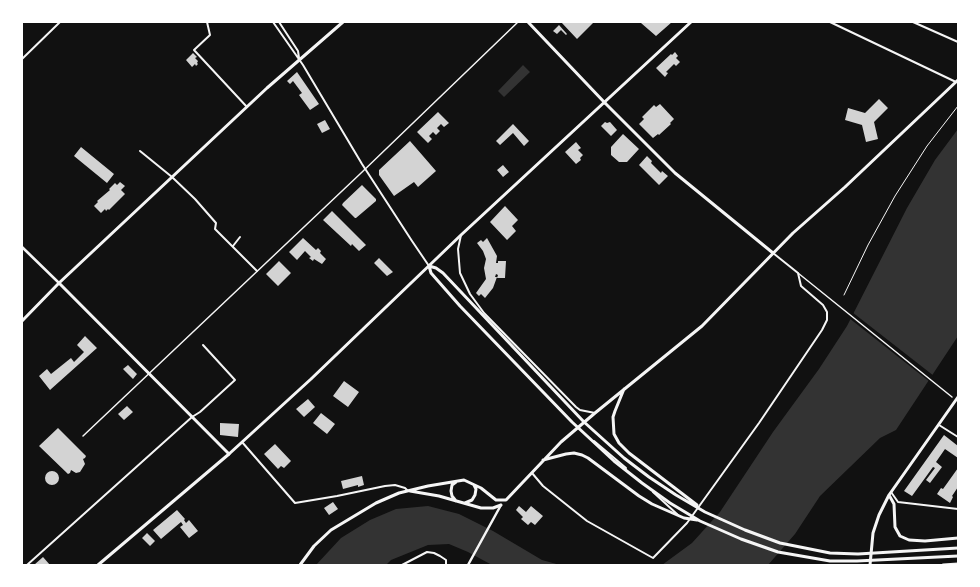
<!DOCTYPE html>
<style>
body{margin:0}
#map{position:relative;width:980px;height:587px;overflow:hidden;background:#111;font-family:"Source Sans 3",sans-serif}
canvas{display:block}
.frame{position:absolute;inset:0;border:23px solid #fff;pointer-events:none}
</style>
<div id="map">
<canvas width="980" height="587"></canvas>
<div class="frame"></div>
</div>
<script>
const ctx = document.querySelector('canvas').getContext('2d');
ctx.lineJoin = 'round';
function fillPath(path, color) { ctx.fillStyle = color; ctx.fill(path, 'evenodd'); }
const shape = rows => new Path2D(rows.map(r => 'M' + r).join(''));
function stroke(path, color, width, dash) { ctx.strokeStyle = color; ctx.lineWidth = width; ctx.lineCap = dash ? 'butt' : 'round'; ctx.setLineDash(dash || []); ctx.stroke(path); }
const water = shape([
 [523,65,530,72,504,97,498,91],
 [958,129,958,336,896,430,880,438,820,496,795,534,768,565,662,565,692,543,720,512,773,432,819,369,847,326,907,208,935,160],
 [428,506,459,514,493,531,542,560,560,565,492,565,468,552,449,544,428,545,391,560,386,565,316,565,341,538,370,520,396,509]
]);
const pier = shape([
 [852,312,934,376,930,382,849,318]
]);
const building = shape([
 [561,22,594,22,577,39],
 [642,22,672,22,656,36,641,23],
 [559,25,567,34,566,35,561,30,557,34,553,31],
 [675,52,678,56,676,58,680,62,676,66,674,64,666,72,668,73,665,77,656,68,671,54,672,55],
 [193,53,197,57,195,58,198,61,197,63,198,64,196,66,195,64,192,67,186,60],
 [297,72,319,104,310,110,299,95,302,93,293,81,290,84,287,81],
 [879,99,888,108,874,122,878,139,866,142,862,125,845,120,848,108,865,113],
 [660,104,674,119,670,123,671,124,659,135,658,134,653,138,639,124,644,119,642,117,654,105,656,107],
 [438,112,449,123,444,127,441,124,437,128,440,131,436,135,433,132,429,136,432,139,428,143,417,132],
 [325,120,330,129,322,133,317,124],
 [605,122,607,123,610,122,617,130,611,136,601,126],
 [513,124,529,141,524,146,513,133,500,145,496,141],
 [623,134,639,149,627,162,619,162,611,155,611,147],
 [410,141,436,171,418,187,414,182,394,196,379,175,379,170],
 [576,142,581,148,578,150,583,155,580,158,581,160,576,164,565,152],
 [81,147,114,174,107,183,74,156],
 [647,156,652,161,651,163,661,173,662,171,668,176,659,185,639,165],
 [503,165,509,172,503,177,497,170],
 [120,182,125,186,121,190,125,194,109,210,108,209,106,211,105,209,101,213,94,206,98,202,97,201,110,190,109,189,115,183,117,185],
 [362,185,376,199,376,201,356,218,355,218,342,205,343,203],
 [505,206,518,220,512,226,516,231,507,240,490,222],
 [332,211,366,245,359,251,352,244,351,246,323,220],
 [303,238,316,250,318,248,321,251,320,253,326,259,322,264,314,259,313,261,309,258,311,257,305,251,297,260,289,252],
 [487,238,497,256,496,263,498,263,498,261,506,261,505,278,497,278,498,275,496,274,495,277,497,277,493,288,485,298,481,294,479,296,476,293,486,279,484,268,486,259,483,251,477,243,481,240,483,242],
 [379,258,393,272,387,276,374,263],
 [279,261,291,273,278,286,266,274],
 [85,336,97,348,50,390,39,376,47,369,51,374,71,358,74,362,84,352,77,345],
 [128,365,137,374,133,379,123,369],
 [344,381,359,392,348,407,333,396],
 [308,399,315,407,304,417,296,409],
 [127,406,133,412,124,420,118,414],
 [321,413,335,424,327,434,313,423],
 [220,423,239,424,238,437,220,435],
 [58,428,86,456,85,458,83,459,85,464,80,472,76,473,71,470,70,473,68,474,39,446],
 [944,435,958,446,958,458,945,449,936,462,942,467,930,483,926,480,935,468,933,467,912,496,904,491],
 [275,444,291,461,284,468,281,466,278,469,264,454],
 [958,468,958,487,952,496,953,497,950,503,937,494,941,488,943,489],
 '45 478a7 7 0 1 1 14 0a7 7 0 1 1-14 0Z',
 [362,476,364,485,358,487,358,485,343,489,341,481],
 [333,502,338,509,329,515,324,508],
 [519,506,526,512,531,506,543,516,535,525,531,522,528,525,521,519,523,517,516,510],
 [177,510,185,519,184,520,186,523,189,520,198,531,189,538,180,527,183,525,181,522,161,539,153,530],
 [147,533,155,541,150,546,142,538],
 [43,557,50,565,34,565]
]);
const path = shape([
 [844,295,868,245,895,196,927,146,958,106]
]);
const pedestrian = shape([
 [798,273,952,397],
 [83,436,360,174,518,22]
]);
const minor = shape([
 [207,22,210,35,194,50,247,107],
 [273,22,303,65,362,164,412,241,429,266],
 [279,22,298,51,299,58],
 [830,22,956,82],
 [913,22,958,42],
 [22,59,60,22],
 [140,151,172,177,195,199,216,223,215,229,257,271],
 [461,235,458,249,460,273,470,294,484,313,576,407,580,410,595,413],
 [233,246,240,237],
 [939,425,958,437],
 [594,441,626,468],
 [242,442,295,503,337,496,385,486,395,485,405,488,408,491],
 [532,473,543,486,587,521,653,558,687,523,759,423,822,330,827,320,827,312,823,305,801,286,798,273,773,253],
 [653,492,678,515],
 [891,492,898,502,958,509],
 [27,565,192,417,200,412,235,380,203,345],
 [402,565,427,552,434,553,440,556,446,560,446,565]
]);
const tertiary = shape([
 [22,247,59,283],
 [468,565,501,505]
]);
const secondary = shape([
 [605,103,675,173,773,253],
 [59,283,229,454],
 [889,495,894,504,895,527,900,536,909,540,925,541,958,538],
 [870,565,873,533,879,515,889,495,958,397],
 [943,565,958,564]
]);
const primary = shape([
 [528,22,605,103],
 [429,266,431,273,460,306,572,422,614,461,642,483,670,503,700,521,741,539,778,552,830,561,857,561,958,556],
 [429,266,436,268,443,273,584,422,624,458,649,477,676,495,705,512,745,530,780,543,830,553,858,554,958,548],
 [22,321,59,283,267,88,343,22],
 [624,389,615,411,613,417,614,434,619,443,629,453,697,505],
 [543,460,566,454,574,453,582,455,588,458,639,496,652,504,684,518,697,520],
 [456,482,452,485,451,491,452,496,456,501],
 [410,491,439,496,481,508,493,508,501,505],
 [465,503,472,500,475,495,476,489,474,485],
 [98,565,229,454,311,379,461,235,691,22],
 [300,565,314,546,331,530,376,503,399,493,428,486,464,480,481,488,496,500,506,500,561,442,595,413,702,326,793,233,845,187,958,80]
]);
fillPath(water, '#333');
fillPath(pier, '#111');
fillPath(building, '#d3d3d3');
stroke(path, '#f5f5f5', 1);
stroke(pedestrian, '#f5f5f5', 1.5);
stroke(minor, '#f5f5f5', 2);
stroke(tertiary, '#f5f5f5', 2.5);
stroke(secondary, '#f5f5f5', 3);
stroke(primary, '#f5f5f5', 3);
</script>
